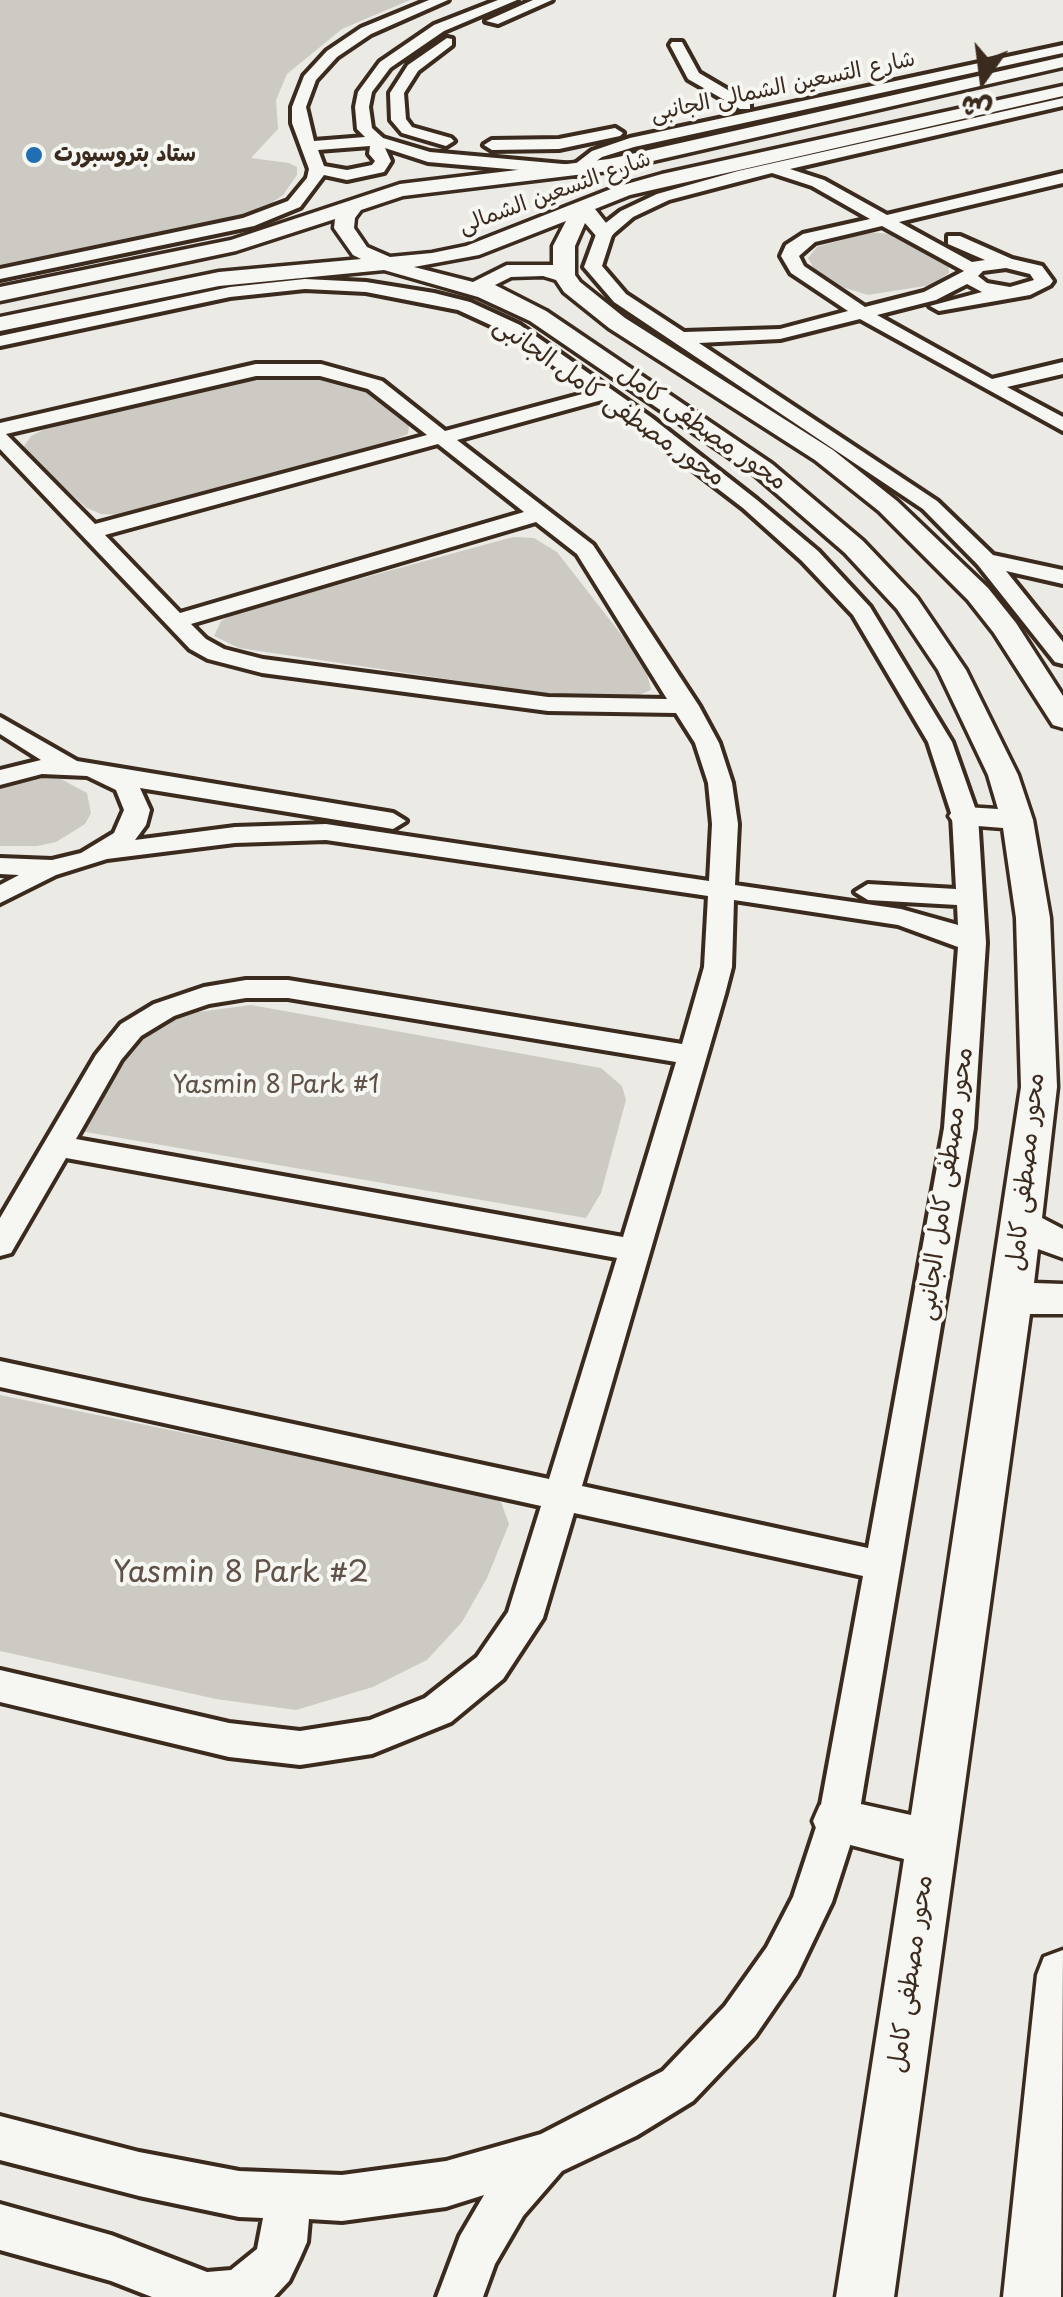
<!DOCTYPE html>
<meta charset="utf-8">
<style>
body{margin:0}
#map{position:relative;width:1063px;height:2297px;overflow:hidden;background:#ebeae5;font-family:"Playpen Sans","Playpen Sans Arabic",sans-serif}
canvas{display:block}
.north{position:absolute;left:933px;top:30px;width:100px;height:100px;-webkit-text-stroke:8px #f6f6f2;paint-order:stroke;rotate:194deg;font-size:28px;font-weight:700;line-height:40px;text-align:center;color:#3b2a1e}
.north::after{content:'';display:block;margin:auto;width:35px;height:45px;background:#3b2a1e;clip-path:polygon(50% 0,100% 100%,50% 72%,0 100%)}
</style>
<div id="map">
<canvas width="1063" height="2297"></canvas>
<div class="north">ش</div>
</div>
<script>
const ctx = document.querySelector('canvas').getContext('2d');
ctx.lineJoin = 'round';
function fillPath(path, color) { ctx.fillStyle = color; ctx.fill(path, 'evenodd'); }
const shape = rows => new Path2D(rows.map(r => 'M' + r).join(''));
function stroke(path, color, width, dash) { ctx.strokeStyle = color; ctx.lineWidth = width; ctx.lineCap = dash ? 'butt' : 'round'; ctx.setLineDash(dash || []); ctx.stroke(path); }
function label(font, color, halo, rows, align = 'center') {
  ctx.font = font + ' "Playpen Sans","Playpen Sans Arabic",sans-serif'; ctx.lineWidth = 8; ctx.setLineDash([]); ctx.textBaseline = 'middle'; ctx.strokeStyle = halo; ctx.fillStyle = color; for (const [text, x, y, turn = 0] of rows) {
    ctx.save(); ctx.translate(x, y); ctx.rotate((+turn || 0) * Math.PI / 180); ctx.textAlign = isNaN(turn) ? turn : align; if (halo) ctx.strokeText(text, 0, 0); ctx.fillText(text, 0, 0); ctx.restore();
  }
}
const green = shape([
 [0,0,410,0,342,29,287,74,276,100,278,129,251,158,289,163,297,167,297,175,283,195,267,206,241,215,0,266],
 [870,232,899,235,948,261,949,273,931,285,868,295,842,287,813,267,808,258,817,247],
 [282,375,336,381,364,391,409,425,408,434,378,446,120,515,101,514,87,508,22,449,31,436,43,430,252,378],
 [513,537,534,538,557,552,645,665,651,690,627,700,541,693,239,648,214,636,221,621,238,612],
 [42,777,61,779,87,793,91,813,85,824,56,842,37,846,0,846,0,785],
 [251,1005,601,1068,622,1086,626,1100,601,1193,586,1218,80,1131,125,1053,175,1015],
 [0,1395,476,1493,501,1502,509,1524,487,1578,462,1622,427,1660,373,1687,296,1710,216,1699,0,1651]
]);
const minor = shape([
 [429,0,448,0,371,34,337,57,316,80,306,107,314,141,365,137,357,129,355,107,358,92,380,62,434,25,498,0,517,0,444,31,390,68,372,92,369,107,372,128,383,138,430,152,574,165,592,151,630,138,1063,45,1063,53,634,147,602,157,577,175,428,162,385,148,391,161,384,172,347,180,324,175,300,207,254,226,0,279,0,269,243,218,288,201,307,178,309,169,292,123,292,107,304,76,327,51,361,28,429,0],
 [370,146,369,154,375,161,372,165,347,170,324,166,318,150,370,146],
 [533,0,552,0,498,24,486,21,533,0],
 [447,38,452,39,452,45,418,71,404,93,406,119,412,127,451,138,454,141,446,146,402,133,391,120,390,93,408,65,447,38],
 [672,42,682,42,699,73,750,103,750,109,740,109,688,79,670,45,672,42],
 [1063,98,1063,106,790,169,824,180,887,215,1063,173,1063,183,899,222,972,262,985,260,948,244,948,236,960,236,1012,259,1042,266,1053,281,1050,285,1030,295,939,311,930,306,982,292,967,284,936,300,877,315,992,379,1063,362,1063,374,1007,387,1063,417,1063,431,860,319,780,339,699,343,937,501,993,555,1063,570,1063,584,1006,571,1063,642,1063,664,1055,662,978,565,923,509,614,302,584,267,598,229,621,211,657,194,738,171,1063,98],
 [772,173,812,186,870,219,803,234,786,245,781,256,791,273,848,311,780,329,684,332,626,294,602,266,612,235,633,217,669,200,772,173],
 [882,226,964,271,924,292,865,307,804,266,799,256,815,242,882,226],
 [1006,268,1030,274,1034,280,1010,287,987,283,978,276,983,271,1006,268],
 [615,128,623,133,620,136,559,149,492,150,484,145,492,140,559,139,615,128],
 [305,279,366,282,434,293,470,302,520,325,652,418,757,500,818,551,870,607,952,742,978,816,986,943,974,1128,858,1821,832,1902,797,1975,755,2036,693,2101,636,2136,562,2171,523,2216,495,2264,483,2297,437,2297,460,2236,484,2195,446,2207,342,2221,309,2219,307,2242,300,2258,289,2281,274,2297,152,2297,111,2281,0,2250,0,2204,111,2235,207,2272,231,2270,257,2249,263,2218,239,2217,139,2196,0,2160,0,2116,139,2152,239,2171,342,2175,446,2161,541,2134,663,2071,725,2006,767,1947,793,1897,818,1821,863,1576,574,1513,543,1618,503,1679,451,1722,372,1754,300,1765,229,1757,0,1702,0,1670,229,1723,300,1731,370,1720,425,1698,477,1657,508,1612,541,1506,0,1387,0,1361,549,1479,617,1258,66,1158,11,1253,0,1256,0,1218,96,1055,121,1024,154,1004,204,987,246,980,288,980,682,1044,704,967,708,896,326,840,235,843,107,859,56,875,0,903,0,885,19,875,0,874,0,858,52,860,81,853,114,833,124,810,116,790,87,776,42,774,0,785,0,770,41,760,0,734,0,717,77,761,393,813,406,821,393,829,140,788,150,810,146,825,135,840,235,827,326,824,709,881,712,824,708,783,695,743,676,713,548,711,262,673,208,659,190,649,0,449,0,423,256,364,321,364,382,381,445,431,590,392,508,333,458,310,366,292,305,289,230,297,0,346,0,336,230,287,305,279],
 [256,376,320,376,368,389,427,435,95,524,6,434,256,376],
 [602,400,743,508,802,561,853,615,928,742,952,816,956,889,868,884,855,892,868,900,957,905,958,925,901,909,735,885,738,824,732,783,719,743,699,706,593,545,457,440,602,400],
 [438,444,524,512,180,613,105,535,438,444],
 [536,522,577,554,667,699,548,697,263,659,224,649,206,639,191,624,536,522],
 [734,900,898,925,958,947,944,1128,868,1548,582,1486,725,994,732,967,734,900],
 [246,998,288,998,676,1062,623,1237,76,1139,121,1060,141,1036,174,1016,209,1004,246,998]
]);
const major = shape([
 [1063,57,1063,67,609,171,403,196,361,210,355,218,354,228,367,247,390,257,432,253,466,246,616,187,662,174,1063,86,1063,96,630,195,595,209,614,233,611,237,597,237,585,223,575,246,575,275,580,282,625,318,833,450,897,501,988,588,1016,623,1063,696,1063,728,1053,725,994,633,968,600,879,511,815,460,609,328,564,292,556,280,543,276,511,277,495,285,546,311,772,464,863,541,917,598,966,670,1018,775,1033,820,1050,918,1057,1087,1042,1218,1063,1229,1063,1258,1038,1249,1034,1283,1063,1284,1063,1314,1030,1314,894,2297,836,2297,904,1859,820,1837,813,1821,820,1805,838,1799,911,1815,1021,1087,1016,918,1003,828,965,825,954,823,949,816,954,809,965,807,998,809,988,775,938,670,897,609,845,553,754,474,530,321,478,297,384,270,219,286,0,331,0,317,219,272,361,259,353,255,334,228,335,219,236,251,0,301,0,287,231,240,400,184,609,159,1063,57],
 [566,221,553,246,553,265,507,265,473,282,414,267,479,255,566,221],
 [1063,1950,1061,2297,1003,2297,1037,1975,1044,1957,1063,1950]
]);
const markers = [
 [34,155,10,"#1f6fb2"]
];
const farStreetnames = [
 ["شارع التسعين الشمالى الجانبى",783,87,-12],
 ["شارع التسعين الشمالى",555,193,-20]
];
const farPoinames = [
 ["ستاد بتروسبورت",54,155]
];
const streetNames = [
 ["محور مصطفى كامل الجانبى",609,402,35],
 ["محور مصطفى كامل",702,428,35],
 ["محور مصطفى كامل",1026,1172,-84],
 ["محور مصطفى كامل الجانبى",946,1184,-82],
 ["محور مصطفى كامل",911,1974,-82]
];
const parkNames = [
 ["Yasmin 8 Park #1",276,1086]
];
const nearParknames = [
 ["Yasmin 8 Park #2",241,1574]
];
fillPath(green, '#cdcac4');
stroke(minor, '#3b2a1e', 8);
stroke(major, '#3b2a1e', 7);
fillPath(minor, '#f6f6f2');
fillPath(major, '#f6f6f2');
for (const [x, y, r, color] of markers) { const dot = new Path2D(); dot.arc(x, y, r, 0, 2 * Math.PI); ctx.fillStyle = color; ctx.fill(dot); stroke(dot, '#f6f6f2', 4); }
label('22px', '#3b2a1e', '#f6f6f2', farStreetnames);
label('bold 22px', '#3b2a1e', '#f6f6f2', farPoinames, 'left');
label('25px', '#3b2a1e', '#f6f6f2', streetNames);
label('25px', '#605248', '#f6f6f2', parkNames);
label('30px', '#605248', '#f6f6f2', nearParknames);
</script>
